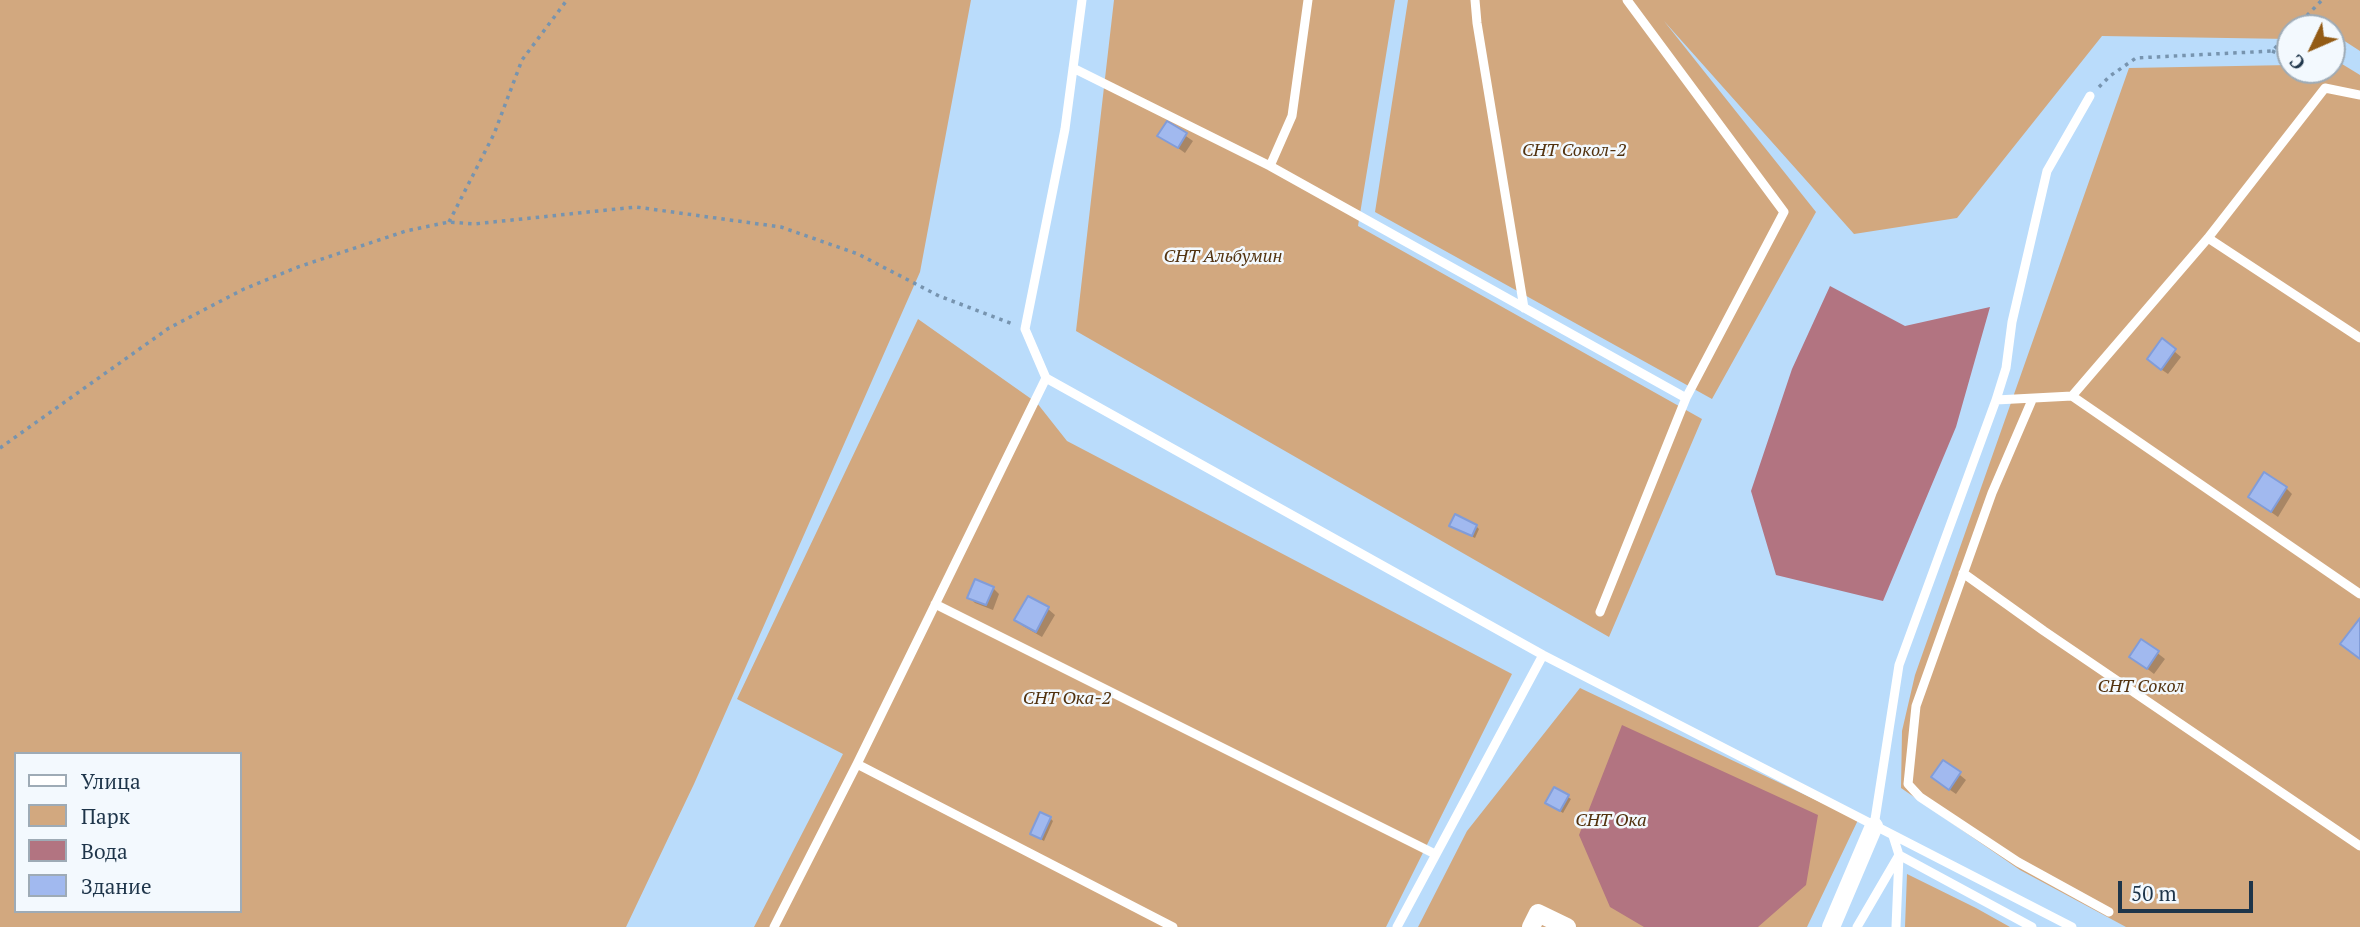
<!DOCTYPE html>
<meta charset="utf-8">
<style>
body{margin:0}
#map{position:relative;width:2360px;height:927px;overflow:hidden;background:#badcfb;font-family:"PT Serif",serif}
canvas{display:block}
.legend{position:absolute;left:14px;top:752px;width:228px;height:161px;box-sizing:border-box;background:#f3f9fe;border:2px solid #9eabb6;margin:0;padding:9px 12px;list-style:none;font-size:21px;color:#1e354a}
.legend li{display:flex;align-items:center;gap:14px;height:35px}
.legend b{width:35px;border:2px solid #9eabb6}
.north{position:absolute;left:2276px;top:14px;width:70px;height:70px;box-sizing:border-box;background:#f3f9fe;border:2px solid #9eabb6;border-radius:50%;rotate:226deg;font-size:19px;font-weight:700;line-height:28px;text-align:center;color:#1e354a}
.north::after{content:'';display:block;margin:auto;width:24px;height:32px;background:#935b15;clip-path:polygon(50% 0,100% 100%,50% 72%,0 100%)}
.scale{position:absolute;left:2118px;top:881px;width:135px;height:32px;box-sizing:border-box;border:4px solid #1e354a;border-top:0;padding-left:9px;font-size:21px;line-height:24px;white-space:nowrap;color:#1e354a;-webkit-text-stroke:5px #f3f9fe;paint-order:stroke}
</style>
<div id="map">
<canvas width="2360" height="927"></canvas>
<ul class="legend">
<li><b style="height:9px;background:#fff"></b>Улица</li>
<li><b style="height:19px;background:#d2a87f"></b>Парк</li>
<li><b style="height:19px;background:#b27481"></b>Вода</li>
<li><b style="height:19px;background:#a1b9ef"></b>Здание</li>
</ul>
<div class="north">С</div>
<div class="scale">50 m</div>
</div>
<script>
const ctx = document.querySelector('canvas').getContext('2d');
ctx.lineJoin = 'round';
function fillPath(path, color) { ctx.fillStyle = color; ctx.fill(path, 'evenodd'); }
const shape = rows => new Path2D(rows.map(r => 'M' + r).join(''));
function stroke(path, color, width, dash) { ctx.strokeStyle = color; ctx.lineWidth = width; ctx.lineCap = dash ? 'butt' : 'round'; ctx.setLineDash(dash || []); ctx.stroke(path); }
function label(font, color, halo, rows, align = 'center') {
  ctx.font = font + ' "PT Serif",serif'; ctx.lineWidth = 5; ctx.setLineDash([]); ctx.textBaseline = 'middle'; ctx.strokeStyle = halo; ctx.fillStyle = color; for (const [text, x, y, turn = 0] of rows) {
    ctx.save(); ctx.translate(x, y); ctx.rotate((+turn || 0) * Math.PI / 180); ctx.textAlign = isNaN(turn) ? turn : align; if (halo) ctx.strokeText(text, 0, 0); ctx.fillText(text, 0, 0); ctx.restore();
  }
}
const green = shape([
 [0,0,971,0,920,272,694,784,626,927,0,927],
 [16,754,240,754,240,911,16,911],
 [1114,0,1395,0,1358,226,1702,419,1609,637,1076,331],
 [1408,0,2360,0,2360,51,2343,40,2332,40,2332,28,2290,28,2290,39,2102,36,1957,218,1854,234,1664,21,1816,212,1712,399,1375,212],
 [2332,64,2342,64,2360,75,2360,927,2126,927,2020,870,1901,788,1902,731,1915,675,2129,68,2290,65,2290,70,2332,70],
 [918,319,1037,403,1067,441,1512,674,1386,927,754,927,843,754,737,699],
 [1580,688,1858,820,1807,927,1418,927,1467,831],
 [1907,874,1976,908,2010,927,1905,927]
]);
const water = shape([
 [1830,286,1905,326,1990,307,1956,427,1883,601,1776,575,1751,491,1792,369],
 [1622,725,1818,815,1806,885,1758,927,1644,927,1610,907,1579,835]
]);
const shadow = shape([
 [1167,123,1193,141,1185,153,1160,135],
 [2162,341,2181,357,2168,374,2155,365],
 [2286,488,2292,494,2278,517,2250,497],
 [1476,526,1479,529,1475,538,1454,528],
 [993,588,999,594,993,610,975,603,969,597],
 [1029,598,1048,609,1055,615,1042,637,1023,626,1017,620],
 [2142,641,2165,659,2154,674,2131,656],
 [1944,762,1966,780,1956,794,1940,783],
 [1555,789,1571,799,1563,813,1550,805],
 [1050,818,1053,821,1044,841,1032,834]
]);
const building = shape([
 [1167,121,1187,133,1178,148,1157,136,1167,121],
 [2162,338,2176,349,2161,370,2147,359,2162,338],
 [2264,472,2287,487,2271,512,2248,497,2264,472],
 [1455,514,1477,525,1472,536,1449,526,1455,514],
 [975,579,994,587,986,605,967,598,975,579],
 [1028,596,1049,607,1036,632,1014,620,1028,596],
 [2360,618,2360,659,2340,644,2360,618],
 [2141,639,2159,651,2147,669,2129,657,2141,639],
 [1943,760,1961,772,1949,790,1931,777,1943,760],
 [1554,787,1569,795,1560,811,1545,803,1554,787],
 [1040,812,1051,817,1041,839,1030,834,1040,812]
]);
const path = shape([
 [2295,28,2322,0],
 [2272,51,2290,58],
 [2319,70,2329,74],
 [2099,87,2110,76,2136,58,2272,51,2290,33],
 [449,222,494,134,522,60,567,0],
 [0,448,169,328,244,289,298,267,406,231,449,222,474,224,636,207,781,227,858,254,939,296,1013,324]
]);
const lane = shape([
 [1082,0,1065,129,1025,329,1046,378,1543,655,2072,927],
 [1475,0,1477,23,1524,308],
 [1073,68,1270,166,1686,398],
 [1270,166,1292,116,1308,0],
 [2208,238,2360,338],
 [2072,396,2208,238,2325,88,2360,95],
 [1996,400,2006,368,2012,322,2047,171,2090,96],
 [2032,400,1992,493,1916,706,1908,784,1920,797,2018,862,2109,912],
 [1963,573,2044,631,2360,846],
 [935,604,1435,854],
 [1600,612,1686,398,1784,212,1627,0],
 [857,764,1173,927],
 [1874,826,1899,665,1996,400,2072,396,2360,594],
 [1893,836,1899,855,1896,927],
 [774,927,857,764,1046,378],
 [1397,927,1543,655],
 [1857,927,1899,855,2032,927]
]);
const street = shape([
 [1531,927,1538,913,1567,927],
 [1831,927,1874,826]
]);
const parkNames = [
 ["СНТ Сокол-2",1574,151],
 ["СНТ Альбумин",1223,257],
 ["СНТ Сокол",2141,687],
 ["СНТ Ока-2",1067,699],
 ["СНТ Ока",1611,821]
];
fillPath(green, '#d2a87f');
fillPath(water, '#b27481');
fillPath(shadow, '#0003');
fillPath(building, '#a1b9ef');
stroke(building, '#819cd8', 2);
stroke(path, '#7794af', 3.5, [3.5, 5]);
stroke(lane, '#fff', 9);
stroke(street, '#fff', 18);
label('italic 18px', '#52320f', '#f3f9fe', parkNames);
</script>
